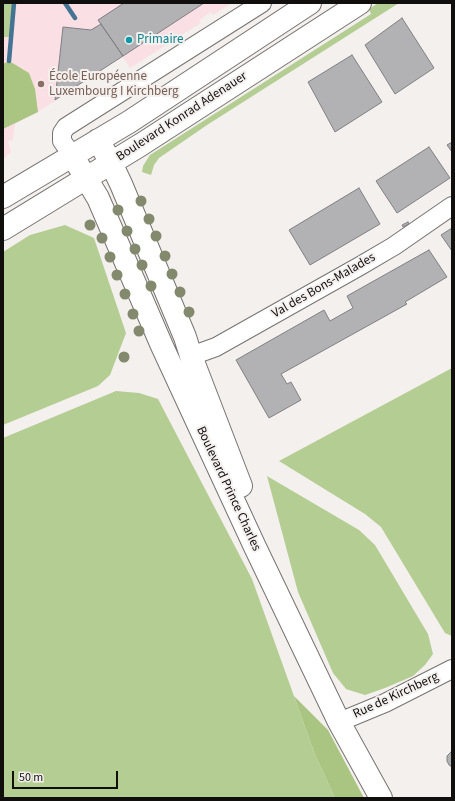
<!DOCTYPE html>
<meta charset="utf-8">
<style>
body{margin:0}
#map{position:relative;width:455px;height:801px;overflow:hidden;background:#f4f0ee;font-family:"Source Sans 3",sans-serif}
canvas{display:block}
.frame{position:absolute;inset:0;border:4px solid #100f0e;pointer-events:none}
.scale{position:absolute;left:12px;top:771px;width:106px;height:18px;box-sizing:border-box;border:2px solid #100f0e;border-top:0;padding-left:5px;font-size:12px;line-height:14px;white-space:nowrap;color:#100f0e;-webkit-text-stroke:3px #f4f0ee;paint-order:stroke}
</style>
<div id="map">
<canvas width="455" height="801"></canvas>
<div class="frame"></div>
<div class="scale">50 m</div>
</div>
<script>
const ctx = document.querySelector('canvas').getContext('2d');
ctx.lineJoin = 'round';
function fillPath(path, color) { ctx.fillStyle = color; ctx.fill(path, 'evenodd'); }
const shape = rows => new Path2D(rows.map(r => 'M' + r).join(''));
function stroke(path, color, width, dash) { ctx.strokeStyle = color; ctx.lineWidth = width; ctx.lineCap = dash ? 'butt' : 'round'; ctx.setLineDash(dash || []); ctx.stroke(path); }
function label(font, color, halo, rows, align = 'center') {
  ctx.font = font + ' "Source Sans 3",sans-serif'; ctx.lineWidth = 4; ctx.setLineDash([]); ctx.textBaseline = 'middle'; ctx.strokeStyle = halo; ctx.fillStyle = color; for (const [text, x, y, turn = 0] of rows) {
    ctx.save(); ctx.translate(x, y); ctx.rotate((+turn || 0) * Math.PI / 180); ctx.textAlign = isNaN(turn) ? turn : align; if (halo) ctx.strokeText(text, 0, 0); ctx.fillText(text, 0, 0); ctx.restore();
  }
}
const education = shape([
 [3,3,232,3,213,15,211,12,199,20,201,23,130,68,122,56,38,112,15,124,13,140,8,141,11,152,3,160]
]);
const green = shape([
 [3,3,14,3,12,37,3,37],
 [378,3,399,3,207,125,159,158,154,165,151,175,142,172,143,166,150,155,371,14,369,9],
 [65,225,94,238,126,333,110,375,98,386,3,425,3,252,30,235],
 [452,368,452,636,445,633,381,527,365,514,279,461],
 [116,391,139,393,158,399,252,579,314,752,335,798,3,798,3,438],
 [267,476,359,530,375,545,428,634,433,654,425,665,413,676,385,688,365,695,346,689,333,673,298,592]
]);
const forest = shape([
 [9,61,29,73,35,89,38,112,3,129,3,64],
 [294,696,328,730,364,798,335,798,314,752]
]);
const stream = shape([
 [65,3,75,18],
 [9,61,14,3]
]);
const building = shape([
 [124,3,204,3,123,56,98,20,124,3],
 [402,18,434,68,395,94,365,45,402,18],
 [101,24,123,56,55,100,63,27,91,30,101,24],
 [352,55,382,102,335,132,308,82,352,55],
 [452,142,452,152,447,145,452,142],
 [429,147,450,178,397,213,376,181,429,147],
 [359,188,380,224,310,265,289,230,359,188],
 [408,222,409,224,403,227,402,225,408,222],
 [452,228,452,251,441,235,452,228],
 [429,250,447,277,405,302,407,304,281,374,287,384,291,382,301,400,269,418,236,360,324,310,330,321,353,308,347,296,429,250],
 [451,752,452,752,452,767,449,765,447,761,447,756,451,752]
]);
const minor = shape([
 [72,155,62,141,62,133,66,127,262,3],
 [191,356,216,347,360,266,394,246,452,206],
 [339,722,385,703,452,669]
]);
const major = shape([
 [98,140,111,163,121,184,185,337,191,356,241,486],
 [72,155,98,198,162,346,255,547,339,722,381,798],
 [3,197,129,122,310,3],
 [3,229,142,144,360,3]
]);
const trees = [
 [141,201],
 [118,210],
 [149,219],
 [90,225],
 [127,231],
 [156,236],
 [102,238],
 [135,249],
 [165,256],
 [110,257],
 [142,265],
 [172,274],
 [117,275],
 [151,286],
 [180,292],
 [125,294],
 [189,312],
 [133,314],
 [139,331],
 [124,357]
];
const markers = [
 [129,40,4,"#0f9aa8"],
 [41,84,4,"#8d6e63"]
];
const cultureNames = [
 ["Primaire",137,40]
];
const educationNames = [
 ["École Européenne",49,77],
 ["Luxembourg I Kirchberg",49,92]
];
const streetNames = [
 ["Boulevard Konrad Adenauer",182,117,-33],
 ["Val des Bons-Malades",324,286,-30],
 ["Boulevard Prince Charles",228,489,65],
 ["Rue de Kirchberg",396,696,-25]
];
fillPath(education, '#fadfe4');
fillPath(green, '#b4cd92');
fillPath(forest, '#a9c581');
stroke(stream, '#457393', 4.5);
fillPath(building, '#b2b2b5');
stroke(building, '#807f83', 1);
stroke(minor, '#767371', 20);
stroke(major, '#767371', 24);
stroke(minor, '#fff', 18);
stroke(major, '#fff', 22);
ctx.fillStyle = '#82896c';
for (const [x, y] of trees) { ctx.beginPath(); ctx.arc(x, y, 5.5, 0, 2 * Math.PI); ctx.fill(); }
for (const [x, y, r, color] of markers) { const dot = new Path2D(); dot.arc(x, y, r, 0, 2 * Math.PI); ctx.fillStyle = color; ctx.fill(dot); stroke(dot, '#f4f0ee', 1.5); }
label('13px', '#0d838f', '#f4f0ee', cultureNames, 'left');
label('13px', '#785e54', '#f4f0ee', educationNames, 'left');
label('13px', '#100f0e', '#f4f0ee', streetNames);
</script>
